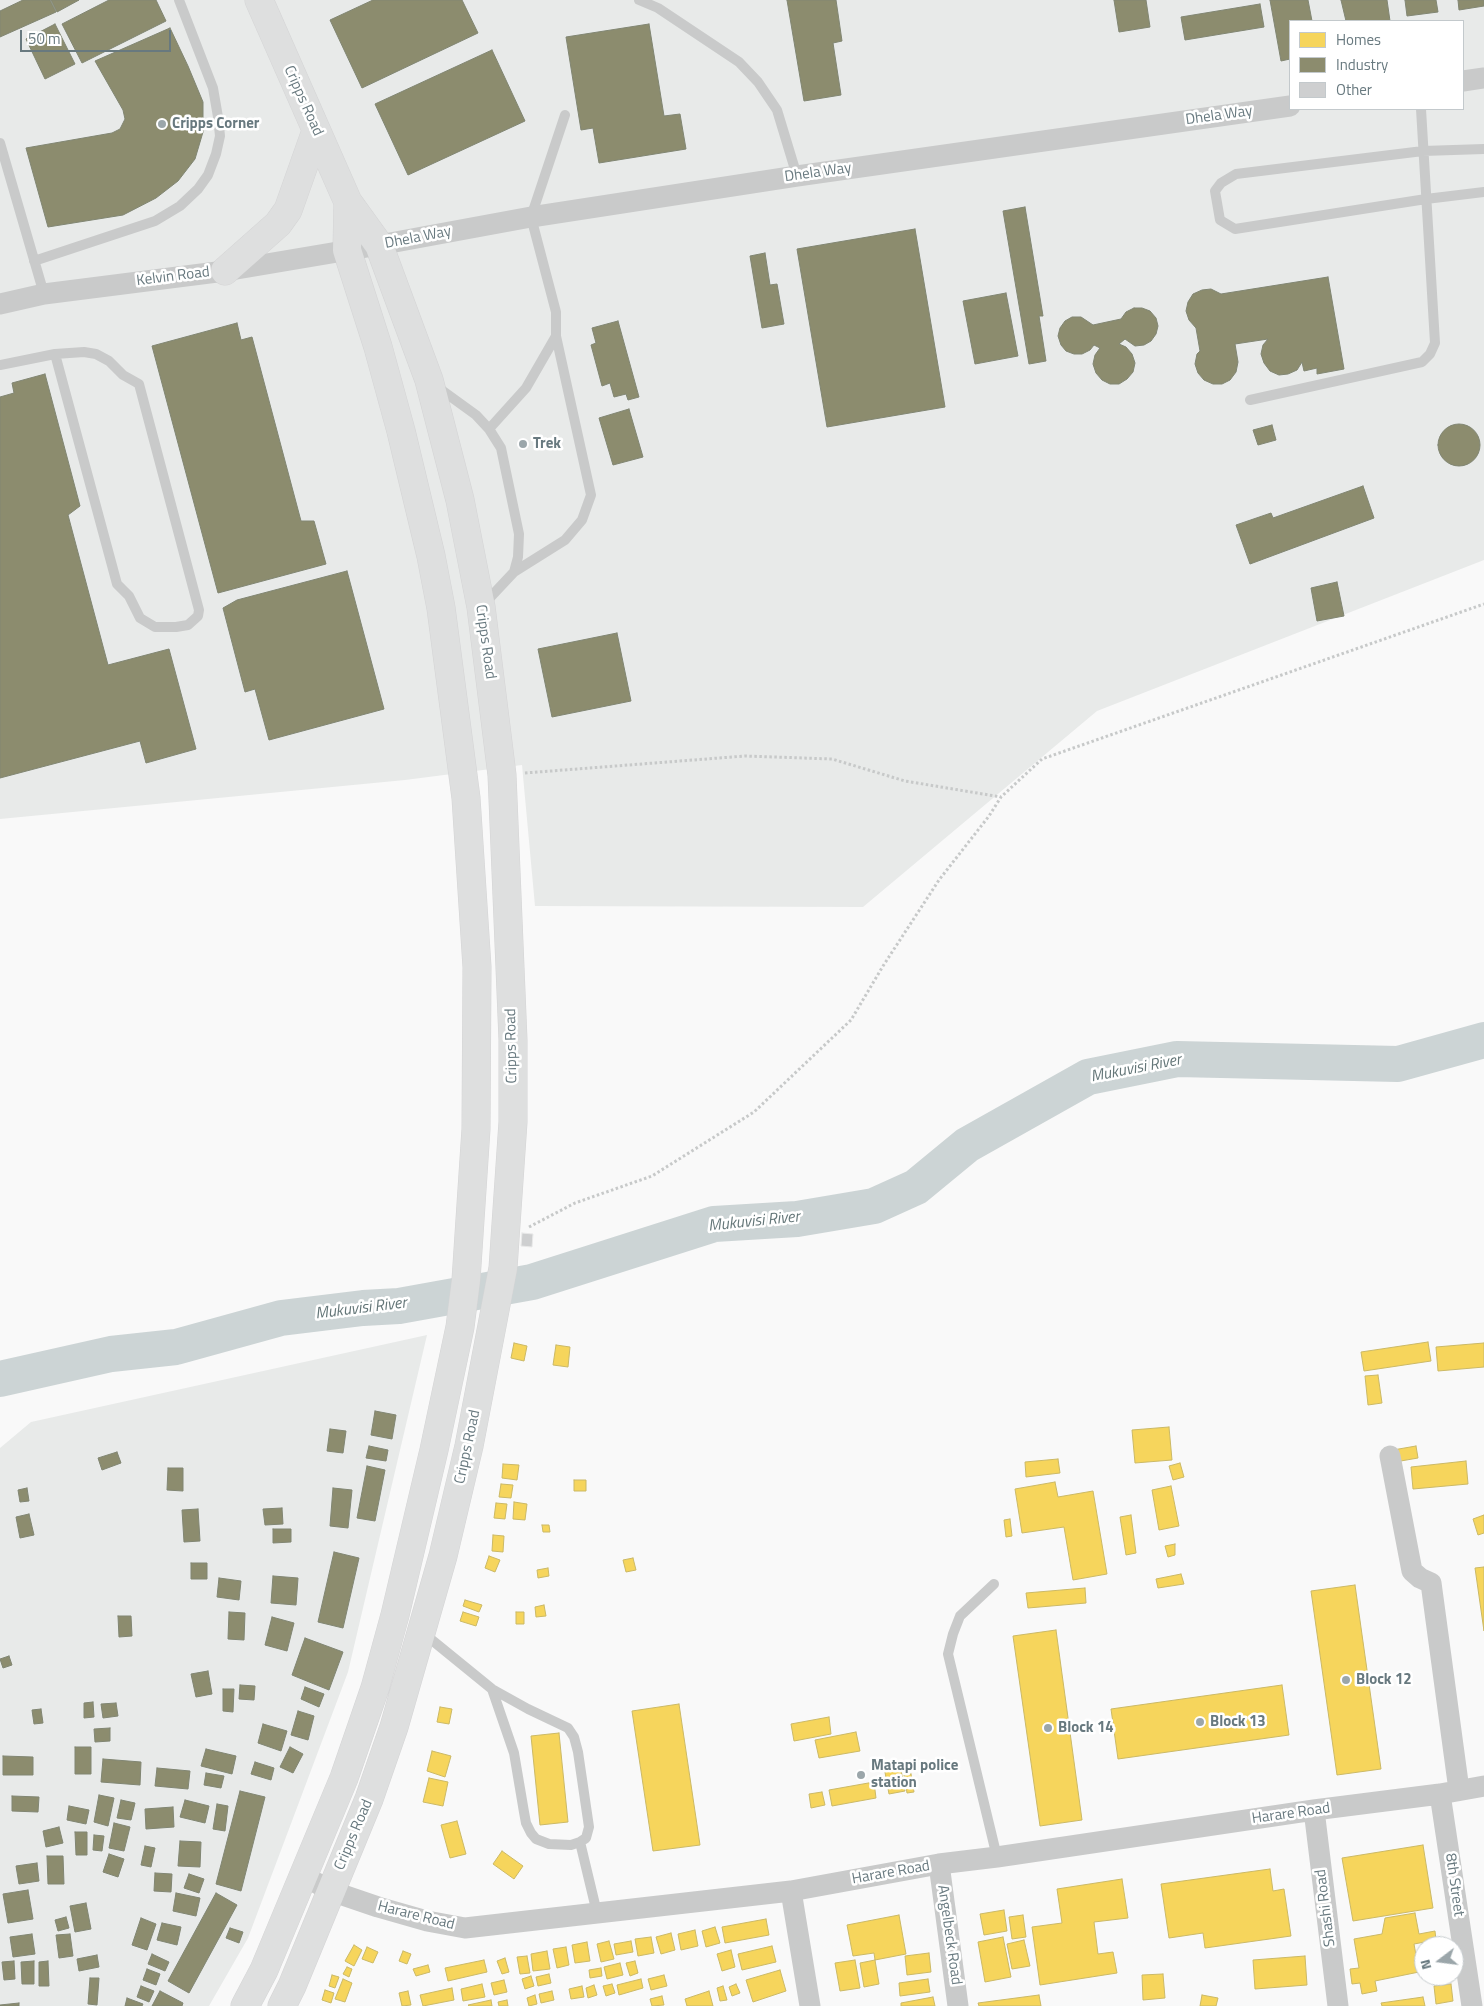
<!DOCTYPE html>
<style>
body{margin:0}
#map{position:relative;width:1484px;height:2006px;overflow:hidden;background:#f9f9f9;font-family:"Titillium Web",sans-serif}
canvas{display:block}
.legend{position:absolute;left:1289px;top:20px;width:175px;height:90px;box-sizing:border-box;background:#fff;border:1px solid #c3c9cc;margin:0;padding:6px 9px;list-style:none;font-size:15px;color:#68797f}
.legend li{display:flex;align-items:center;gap:10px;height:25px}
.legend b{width:25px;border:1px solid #c3c9cc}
.north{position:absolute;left:1414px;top:1936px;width:50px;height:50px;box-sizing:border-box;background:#fff;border:1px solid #c3c9cc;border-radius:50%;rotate:255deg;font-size:14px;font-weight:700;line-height:20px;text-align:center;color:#68797f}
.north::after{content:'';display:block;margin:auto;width:18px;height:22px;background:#9ba6aa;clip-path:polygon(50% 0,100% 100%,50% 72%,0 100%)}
.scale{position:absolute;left:20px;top:30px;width:151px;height:22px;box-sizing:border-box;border:2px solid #68797f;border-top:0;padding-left:6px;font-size:15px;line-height:18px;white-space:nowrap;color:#68797f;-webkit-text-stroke:4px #fff;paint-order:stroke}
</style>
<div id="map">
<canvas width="1484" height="2006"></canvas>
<ul class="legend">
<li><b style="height:14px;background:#f6d55c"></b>Homes</li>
<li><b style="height:14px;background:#8c8c6e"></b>Industry</li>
<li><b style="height:14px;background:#cecfd0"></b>Other</li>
</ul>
<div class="north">N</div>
<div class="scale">50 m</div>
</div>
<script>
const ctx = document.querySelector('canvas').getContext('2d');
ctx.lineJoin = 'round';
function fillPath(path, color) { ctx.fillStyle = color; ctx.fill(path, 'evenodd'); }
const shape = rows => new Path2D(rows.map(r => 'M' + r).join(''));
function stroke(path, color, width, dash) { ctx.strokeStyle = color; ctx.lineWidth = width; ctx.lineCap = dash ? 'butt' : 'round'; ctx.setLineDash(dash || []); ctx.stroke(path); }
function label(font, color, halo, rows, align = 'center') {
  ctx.font = font + ' "Titillium Web",sans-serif'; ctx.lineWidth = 5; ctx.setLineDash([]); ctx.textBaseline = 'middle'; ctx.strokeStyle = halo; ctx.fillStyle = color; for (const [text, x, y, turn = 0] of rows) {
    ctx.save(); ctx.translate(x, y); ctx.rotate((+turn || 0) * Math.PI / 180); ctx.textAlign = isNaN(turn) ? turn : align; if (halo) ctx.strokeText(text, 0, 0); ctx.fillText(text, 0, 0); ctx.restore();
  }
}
const built = shape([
 [0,0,1484,0,1484,560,1097,711,863,907,535,906,522,765,405,780,0,819],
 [1290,21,1463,21,1463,109,1290,109],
 [427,1335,348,1672,248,1938,209,2006,0,2006,0,1448,31,1422]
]);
const homes = shape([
 [1428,1342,1431,1361,1364,1371,1361,1352,1428,1342],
 [514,1343,527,1346,524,1361,511,1358,514,1343],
 [1484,1343,1484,1367,1438,1371,1436,1347,1484,1343],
 [556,1345,570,1347,568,1367,553,1365,556,1345],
 [1378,1375,1382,1403,1368,1405,1365,1376,1378,1375],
 [1169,1427,1172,1460,1135,1463,1132,1430,1169,1427],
 [1416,1446,1418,1458,1395,1462,1393,1450,1416,1446],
 [1058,1459,1060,1473,1026,1477,1025,1462,1058,1459],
 [1466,1461,1468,1484,1413,1489,1411,1467,1466,1461],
 [1180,1463,1184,1477,1173,1480,1169,1466,1180,1463],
 [503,1464,519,1465,517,1480,502,1478,503,1464],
 [574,1480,586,1480,586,1491,574,1491,574,1480],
 [1055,1482,1058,1497,1093,1491,1107,1574,1073,1580,1064,1527,1022,1533,1015,1489,1055,1482],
 [501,1484,513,1485,511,1498,499,1497,501,1484],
 [1171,1486,1179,1526,1159,1530,1152,1490,1171,1486],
 [514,1502,527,1504,525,1520,513,1519,514,1502],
 [496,1503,507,1504,505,1519,494,1518,496,1503],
 [1131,1515,1136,1553,1126,1555,1120,1517,1131,1515],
 [1484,1515,1484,1533,1478,1535,1473,1519,1484,1515],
 [1010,1519,1012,1536,1006,1537,1004,1520,1010,1519],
 [542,1525,549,1525,550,1532,543,1532,542,1525],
 [493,1535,504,1536,503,1552,492,1551,493,1535],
 [1175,1544,1175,1555,1168,1557,1165,1546,1175,1544],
 [489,1556,500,1560,495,1572,485,1568,489,1556],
 [633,1558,636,1570,626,1572,623,1560,633,1558],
 [1484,1567,1484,1631,1475,1568,1484,1567],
 [548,1568,549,1576,538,1578,537,1570,548,1568],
 [1181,1574,1184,1584,1158,1588,1156,1579,1181,1574],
 [1355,1585,1381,1769,1337,1775,1311,1591,1355,1585],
 [1085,1588,1086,1603,1028,1608,1026,1593,1085,1588],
 [465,1600,482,1605,479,1612,463,1606,465,1600],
 [544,1605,546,1616,536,1617,535,1607,544,1605],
 [463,1612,479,1617,476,1626,460,1621,463,1612],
 [516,1612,524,1612,524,1624,516,1624,516,1612],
 [1056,1630,1082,1820,1040,1826,1013,1636,1056,1630],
 [1282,1685,1289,1735,1118,1759,1111,1709,1282,1685],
 [679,1704,700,1845,653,1851,632,1711,679,1704],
 [440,1707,452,1709,449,1724,437,1722,440,1707],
 [829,1717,831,1734,794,1741,791,1724,829,1717],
 [856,1732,860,1751,819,1758,815,1740,856,1732],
 [559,1733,568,1822,540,1825,531,1736,559,1733],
 [432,1751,451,1756,445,1777,427,1771,432,1751],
 [900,1765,905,1791,889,1794,884,1767,900,1765],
 [911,1774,914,1792,907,1793,904,1775,911,1774],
 [429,1778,448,1782,443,1806,423,1802,429,1778],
 [874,1782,876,1798,832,1806,829,1790,874,1782],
 [822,1792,825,1805,811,1808,809,1794,822,1792],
 [457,1821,466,1854,450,1858,441,1825,457,1821],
 [1423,1845,1433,1908,1353,1921,1342,1858,1423,1845],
 [502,1851,523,1866,514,1879,493,1864,502,1851],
 [1270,1869,1273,1891,1284,1889,1291,1936,1205,1948,1203,1933,1169,1938,1161,1884,1270,1869],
 [1122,1879,1128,1918,1094,1922,1098,1954,1113,1952,1117,1973,1040,1985,1032,1927,1062,1923,1057,1889,1122,1879],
 [1004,1910,1007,1931,984,1935,980,1914,1004,1910],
 [1415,1913,1419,1934,1435,1931,1436,1940,1414,1944,1419,1972,1375,1981,1377,1991,1362,1994,1360,1983,1352,1984,1350,1969,1359,1968,1354,1939,1382,1934,1385,1918,1415,1913],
 [899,1915,906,1954,875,1960,874,1953,853,1956,847,1925,899,1915],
 [1023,1915,1026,1937,1012,1939,1009,1917,1023,1915],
 [766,1919,769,1935,725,1943,722,1927,766,1919],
 [715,1927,720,1943,706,1947,702,1931,715,1927],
 [695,1930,698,1946,681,1950,678,1934,695,1930],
 [671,1933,675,1950,661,1954,656,1937,671,1933],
 [651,1937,654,1953,638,1956,635,1939,651,1937],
 [1003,1937,1011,1977,985,1982,978,1942,1003,1937],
 [1024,1940,1030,1966,1012,1969,1007,1944,1024,1940],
 [609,1941,614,1959,601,1962,597,1944,609,1941],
 [631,1941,633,1952,616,1955,614,1944,631,1941],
 [587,1942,590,1961,575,1963,572,1945,587,1942],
 [354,1945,362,1950,354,1966,345,1961,354,1945],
 [772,1946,776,1962,742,1970,738,1954,772,1946],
 [367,1947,378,1952,373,1963,362,1959,367,1947],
 [566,1947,569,1965,557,1968,553,1949,566,1947],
 [731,1950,735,1967,722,1971,717,1954,731,1950],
 [403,1951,411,1954,407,1964,399,1961,403,1951],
 [547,1951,550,1969,533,1971,531,1954,547,1951],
 [929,1953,931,1972,907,1975,905,1956,929,1953],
 [527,1956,530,1973,520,1974,517,1957,527,1956],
 [1305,1956,1307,1985,1255,1989,1253,1960,1305,1956],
 [505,1958,509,1972,502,1974,497,1961,505,1958],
 [484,1960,487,1972,448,1981,445,1968,484,1960],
 [855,1960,860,1988,840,1991,835,1963,855,1960],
 [875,1960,879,1984,864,1987,860,1963,875,1960],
 [635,1961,638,1973,630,1976,626,1963,635,1961],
 [620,1963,623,1975,607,1979,604,1967,620,1963],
 [428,1965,430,1972,416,1976,413,1969,428,1965],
 [347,1967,352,1969,349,1977,343,1974,347,1967],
 [601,1968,602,1976,590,1978,589,1970,601,1968],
 [780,1970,786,1991,753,2002,746,1980,780,1970],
 [549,1974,551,1983,538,1986,536,1977,549,1974],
 [1163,1974,1165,1998,1143,2000,1142,1975,1163,1974],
 [332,1975,339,1977,335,1988,329,1986,332,1975],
 [664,1975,667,1986,651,1990,648,1979,664,1975],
 [531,1976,534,1986,525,1989,522,1979,531,1976],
 [343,1979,352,1983,345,2002,335,1999,343,1979],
 [641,1979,643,1988,619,1995,617,1985,641,1979],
 [928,1979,930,1992,900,1996,899,1983,928,1979],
 [504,1980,507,1992,494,1995,491,1983,504,1980],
 [482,1984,485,1997,463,2001,461,1989,482,1984],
 [612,1984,615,1993,606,1996,603,1986,612,1984],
 [736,1984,740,1993,732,1996,729,1987,736,1984],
 [1451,1984,1453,2001,1436,2004,1434,1986,1451,1984],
 [594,1985,597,1995,588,1998,586,1988,594,1985],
 [582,1986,584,1997,571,1999,569,1989,582,1986],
 [723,1986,727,2000,720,2001,717,1988,723,1986],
 [452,1988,454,2000,423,2006,420,1995,452,1988],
 [325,1990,334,1993,331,2003,322,2000,325,1990],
 [408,1991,411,2005,402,2006,399,1993,408,1991],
 [552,1991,554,2000,541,2003,539,1994,552,1991],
 [709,1991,713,2006,687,2006,685,1999,709,1991],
 [535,1995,537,2004,529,2006,527,1998,535,1995],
 [1039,1995,1041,2006,979,2006,978,2003,1039,1995],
 [1202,1995,1218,1998,1216,2006,1200,2006,1202,1995],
 [662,1996,664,2005,652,2006,650,1999,662,1996],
 [933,1997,935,2006,901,2006,901,2003,933,1997],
 [1423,1997,1425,2006,1382,2006,1381,2003,1423,1997],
 [491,2000,492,2006,469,2006,468,2005,491,2000],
 [507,2000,508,2006,499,2006,498,2002,507,2000]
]);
const industry = shape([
 [23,0,50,0,56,12,0,37,0,11,23,0],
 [51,0,79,0,57,12,51,0],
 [109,0,156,0,166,21,82,63,62,24,109,0],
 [373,0,462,0,478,33,362,88,330,20,373,0],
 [787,0,836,0,842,41,833,43,841,95,804,101,787,0],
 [1114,0,1146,0,1150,27,1119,32,1114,0],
 [1270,0,1308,0,1312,21,1290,21,1290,59,1281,61,1270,0],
 [1341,0,1387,0,1390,21,1346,21,1341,0],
 [1405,0,1436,0,1438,12,1407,16,1405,0],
 [1458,0,1484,0,1484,6,1459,10,1458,0],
 [1260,4,1264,27,1185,40,1181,17,1260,4],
 [55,24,75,64,45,79,26,39,55,24],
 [649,24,664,116,680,114,686,149,599,163,593,128,581,130,566,37,649,24],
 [170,28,188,66,203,102,203,132,195,159,178,181,156,198,123,215,48,227,26,148,112,133,120,129,125,119,123,110,95,61,170,28],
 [492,50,525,121,408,175,375,104,492,50],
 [1025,207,1043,316,1039,316,1046,361,1029,364,1003,211,1025,207],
 [915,229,945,407,827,427,797,249,915,229],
 [765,253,770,285,777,284,784,324,762,328,750,256,765,253],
 [1328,277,1344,369,1317,374,1317,368,1304,371,1302,362,1297,370,1288,374,1279,375,1270,371,1264,363,1261,354,1263,345,1268,339,1235,344,1238,362,1236,372,1230,380,1222,384,1213,384,1204,380,1198,373,1195,364,1197,354,1200,351,1196,328,1189,320,1186,311,1188,302,1193,294,1202,290,1211,289,1221,294,1328,277],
 [1006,293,1018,356,975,364,963,301,1006,293],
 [1134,308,1142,308,1150,311,1156,318,1158,326,1156,334,1151,341,1144,345,1135,346,1125,339,1119,344,1126,347,1132,354,1135,363,1133,372,1127,379,1119,384,1110,384,1102,380,1096,373,1093,364,1095,355,1100,348,1094,345,1090,350,1082,354,1074,354,1066,351,1061,345,1058,336,1060,328,1065,321,1072,317,1081,317,1093,325,1121,319,1126,312,1134,308],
 [618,321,639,397,628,400,626,394,614,397,610,383,602,386,591,345,596,343,592,328,618,321],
 [237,323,241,340,252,337,301,521,314,521,326,564,218,593,152,346,237,323],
 [45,374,80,506,68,515,108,665,169,649,196,749,146,763,140,741,0,778,0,397,14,393,12,383,45,374],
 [629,409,643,457,613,465,599,418,629,409],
 '1438 445a21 21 0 1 1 42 0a21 21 0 1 1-42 0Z',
 [1272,425,1276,440,1258,445,1253,430,1272,425],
 [1363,486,1374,518,1250,564,1236,525,1271,513,1273,518,1363,486],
 [347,571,384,709,269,740,255,689,245,692,223,608,237,600,347,571],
 [1337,582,1344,616,1317,621,1311,588,1337,582],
 [617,633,631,701,552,717,538,649,617,633],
 [375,1411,396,1415,392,1439,371,1435,375,1411],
 [330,1429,346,1431,343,1453,327,1451,330,1429],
 [369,1446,388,1450,386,1461,366,1458,369,1446],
 [117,1452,121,1463,102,1470,98,1458,117,1452],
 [367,1466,385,1470,375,1521,357,1518,367,1466],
 [168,1468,183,1468,183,1491,167,1490,168,1468],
 [27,1488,29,1501,20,1502,18,1490,27,1488],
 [333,1488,352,1490,348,1528,330,1526,333,1488],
 [282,1508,283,1524,265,1525,263,1509,282,1508],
 [198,1509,200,1541,184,1542,182,1510,198,1509],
 [29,1514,34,1535,20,1538,16,1517,29,1514],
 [273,1529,291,1529,291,1542,273,1543,273,1529],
 [334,1552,359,1558,343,1628,318,1622,334,1552],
 [191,1563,207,1563,207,1579,191,1579,191,1563],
 [273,1576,298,1578,296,1605,271,1603,273,1576],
 [219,1578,241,1581,239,1600,217,1597,219,1578],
 [229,1612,245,1613,244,1640,228,1639,229,1612],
 [118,1616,131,1616,132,1636,119,1637,118,1616],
 [272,1617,294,1623,287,1651,265,1645,272,1617],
 [305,1638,343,1652,329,1690,292,1675,305,1638],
 [9,1656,12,1665,3,1668,0,1659,9,1656],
 [208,1671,212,1694,196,1697,191,1674,208,1671],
 [240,1685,255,1686,254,1700,239,1699,240,1685],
 [305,1687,324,1694,319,1707,301,1699,305,1687],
 [223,1689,234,1689,233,1712,223,1711,223,1689],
 [93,1702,94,1717,84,1718,84,1703,93,1702],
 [116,1703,118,1716,103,1718,101,1704,116,1703],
 [41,1709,43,1723,34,1724,32,1710,41,1709],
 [298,1711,314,1716,308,1740,291,1735,298,1711],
 [263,1724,287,1731,281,1751,258,1743,263,1724],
 [110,1728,110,1741,95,1742,94,1729,110,1728],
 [75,1747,91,1747,91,1774,75,1774,75,1747],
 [290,1747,303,1754,293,1773,280,1767,290,1747],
 [206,1749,236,1756,232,1774,201,1766,206,1749],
 [3,1756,33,1757,33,1775,3,1775,3,1756],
 [103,1759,141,1762,140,1785,101,1782,103,1759],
 [255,1762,274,1768,271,1780,251,1774,255,1762],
 [157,1768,190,1771,188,1789,155,1786,157,1768],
 [206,1773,224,1776,221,1788,204,1785,206,1773],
 [240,1791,265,1797,241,1891,216,1884,240,1791],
 [99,1795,114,1798,108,1826,94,1822,99,1795],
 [12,1796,39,1797,38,1812,12,1811,12,1796],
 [121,1800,135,1803,131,1820,117,1818,121,1800],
 [185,1800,209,1806,205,1823,180,1817,185,1800],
 [217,1804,228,1806,225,1831,213,1829,217,1804],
 [69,1806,89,1810,86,1824,67,1820,69,1806],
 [173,1807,174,1827,146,1829,145,1809,173,1807],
 [114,1823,130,1827,124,1851,109,1848,114,1823],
 [59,1827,63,1843,46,1847,43,1831,59,1827],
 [75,1832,87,1832,87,1855,76,1855,75,1832],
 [94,1835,104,1836,102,1851,93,1850,94,1835],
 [180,1841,201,1842,200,1867,178,1866,180,1841],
 [145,1846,155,1848,151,1867,141,1865,145,1846],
 [109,1854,124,1859,118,1877,103,1872,109,1854],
 [47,1856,63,1856,64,1884,48,1884,47,1856],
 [37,1863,39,1881,19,1884,16,1866,37,1863],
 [155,1873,172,1874,171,1892,154,1891,155,1873],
 [189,1874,204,1879,199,1893,184,1888,189,1874],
 [28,1890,33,1919,8,1923,3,1894,28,1890],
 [176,1893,200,1898,196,1916,173,1911,176,1893],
 [216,1893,237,1905,189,1993,168,1981,216,1893],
 [86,1903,91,1929,75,1932,70,1906,86,1903],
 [66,1917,69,1928,58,1931,55,1920,66,1917],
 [141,1918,156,1924,147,1950,132,1945,141,1918],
 [162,1923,181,1927,177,1945,157,1940,162,1923],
 [230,1928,243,1932,239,1943,226,1938,230,1928],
 [32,1934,35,1954,13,1957,10,1937,32,1934],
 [70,1934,73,1956,59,1958,56,1935,70,1934],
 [152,1954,169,1962,165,1971,148,1964,152,1954],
 [97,1955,99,1967,79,1971,77,1959,97,1955],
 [14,1961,15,1979,4,1980,2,1962,14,1961],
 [34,1961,34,1984,22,1984,21,1962,34,1961],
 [48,1961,49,1986,39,1986,39,1962,48,1961],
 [147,1969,160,1974,156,1985,143,1980,147,1969],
 [90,1978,99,1978,97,2005,88,2004,90,1978],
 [141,1986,154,1991,149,2002,137,1997,141,1986],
 [160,1991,183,2003,182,2006,152,2006,160,1991],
 [127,1998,143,2004,142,2006,125,2006,127,1998],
 [19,2003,19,2006,0,2006,0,2005,19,2003]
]);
const river = shape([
 [0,1379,111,1354,176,1347,281,1318,363,1308,399,1306,532,1282,714,1224,797,1219,874,1206,916,1187,967,1145,1088,1077,1177,1059,1398,1064,1484,1040]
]);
const building = shape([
 [522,1233,533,1234,532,1247,521,1246,522,1233]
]);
const path = shape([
 [525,773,745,756,832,759,905,781,1001,797],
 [529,1227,575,1203,652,1176,754,1112,851,1020,883,966,939,880,989,816,1001,797,1042,759,1484,604]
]);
const lane = shape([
 [639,0,658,8,739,62,758,82,777,110,797,176],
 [0,143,44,294],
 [1484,149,1423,151,1236,174,1221,183,1215,191,1220,220,1235,229,1426,199,1484,192],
 [34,261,155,221,180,206,198,189,208,175,216,154,220,136,218,117,213,88,179,0],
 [0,365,55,354,84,352,96,354,109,361,123,375,139,384,199,610,198,616,188,625,176,627,155,627,140,618,129,596,117,584,55,354],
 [436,386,476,415,489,429,501,448,519,534,518,557,514,572,483,605],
 [1250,400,1422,362,1430,354,1435,343,1421,109],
 [489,429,526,388,556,336,556,312,531,217,565,115],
 [514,572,565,540,582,520,591,495,556,336],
 [994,1584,960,1616,953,1634,948,1654,997,1857],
 [422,1632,492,1689,528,1709,568,1728,574,1737,578,1752,589,1827,586,1838,580,1842,571,1845,549,1844,536,1839,531,1833,526,1823,524,1812,514,1753,492,1689],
 [580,1842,597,1913]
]);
const street = shape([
 [1463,81,1484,78],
 [0,304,44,294,225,271,379,245,531,217,797,176,1290,106],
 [1390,1456,1412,1571,1420,1578,1431,1583,1459,1790],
 [1440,1794,1472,2006],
 [1314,1810,1338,2006],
 [939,1864,958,2006],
 [304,1876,331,1891,378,1907,427,1921,465,1928,791,1891,939,1864,997,1857,1314,1810,1440,1794,1484,1786],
 [791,1891,810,2006]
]);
const primary = shape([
 [259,0,348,202,379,245,429,380,460,500,481,607,502,775,513,1040,513,1122,503,1268,469,1446,443,1556,394,1727,369,1799,292,1986,282,2006],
 [225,271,278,224,288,210,316,131],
 [245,2006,264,1970,344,1778,375,1688,395,1615,434,1450,460,1327,466,1280,476,1129,477,967,466,798,441,608,431,556,401,431,378,347,347,250,348,202]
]);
const markers = [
 [162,124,5,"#9ba6aa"],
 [523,444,5,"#9ba6aa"],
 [1346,1680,5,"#9ba6aa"],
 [1200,1722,5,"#9ba6aa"],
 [1048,1728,5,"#9ba6aa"],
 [861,1775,5,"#9ba6aa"]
];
const streetNames = [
 ["Cripps Road",303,101,66],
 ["Dhela Way",1219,116,-8],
 ["Dhela Way",818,173,-8],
 ["Dhela Way",418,238,-11],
 ["Kelvin Road",173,277,-7],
 ["Cripps Road",485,642,82],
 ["Cripps Road",512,1046,-91],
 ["Cripps Road",468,1447,-78],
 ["Harare Road",1291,1814,-8],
 ["Cripps Road",354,1835,-67],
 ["Harare Road",891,1873,-10],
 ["8th Street",1454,1885,82],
 ["Shashi Road",1326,1908,-97],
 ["Harare Road",416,1916,14],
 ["Angelbeck Road",949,1935,82]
];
const poiNames = [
 ["Cripps Corner",172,124],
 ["Trek",533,444],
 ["Block 12",1356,1680],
 ["Block 13",1210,1722],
 ["Block 14",1058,1728],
 ["Matapi police",871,1766],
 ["station",871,1783]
];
const waterNames = [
 ["Mukuvisi River",1136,1069,-11],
 ["Mukuvisi River",754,1222,-6],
 ["Mukuvisi River",361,1309,-7]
];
fillPath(built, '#e8eae9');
fillPath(homes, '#f6d55c');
stroke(homes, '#cbb966', 1);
fillPath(industry, '#8c8c6e');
stroke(industry, '#818673', 1);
stroke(river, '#ccd4d5', 36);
fillPath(building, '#cecfd0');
stroke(building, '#e8e8e8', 1);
stroke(primary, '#d4d4d5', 29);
stroke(path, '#c7c9c9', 3, [2.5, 2.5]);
stroke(lane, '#c9caca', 10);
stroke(street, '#c9caca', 21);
stroke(primary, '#dedfdf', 28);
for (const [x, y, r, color] of markers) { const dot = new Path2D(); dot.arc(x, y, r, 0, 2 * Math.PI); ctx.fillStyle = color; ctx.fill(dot); stroke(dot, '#fff', 2); }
label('15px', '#68797f', '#fff', streetNames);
label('bold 15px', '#68797f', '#fff', poiNames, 'left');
label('italic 16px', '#647678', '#fff', waterNames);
</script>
